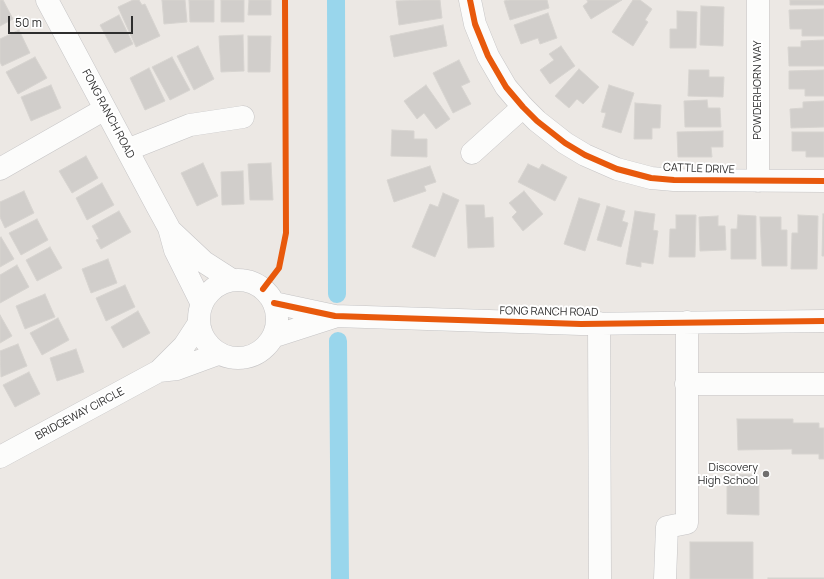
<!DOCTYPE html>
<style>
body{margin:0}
#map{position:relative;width:824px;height:579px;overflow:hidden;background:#ece8e4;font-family:Manrope,sans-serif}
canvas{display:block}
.scale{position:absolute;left:8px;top:16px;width:125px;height:18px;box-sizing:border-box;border:2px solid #2e2e2e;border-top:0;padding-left:5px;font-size:12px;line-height:14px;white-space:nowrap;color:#2e2e2e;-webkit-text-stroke:3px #fff;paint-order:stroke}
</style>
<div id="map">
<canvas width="824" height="579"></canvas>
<div class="scale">50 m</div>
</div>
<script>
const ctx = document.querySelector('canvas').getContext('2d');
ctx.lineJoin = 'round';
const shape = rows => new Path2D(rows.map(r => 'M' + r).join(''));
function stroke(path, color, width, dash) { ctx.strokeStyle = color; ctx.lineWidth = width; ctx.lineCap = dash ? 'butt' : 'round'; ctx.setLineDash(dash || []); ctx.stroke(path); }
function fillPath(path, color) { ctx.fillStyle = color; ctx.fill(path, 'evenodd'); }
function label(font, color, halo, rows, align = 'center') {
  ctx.font = font + ' Manrope,sans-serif'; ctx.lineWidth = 4; ctx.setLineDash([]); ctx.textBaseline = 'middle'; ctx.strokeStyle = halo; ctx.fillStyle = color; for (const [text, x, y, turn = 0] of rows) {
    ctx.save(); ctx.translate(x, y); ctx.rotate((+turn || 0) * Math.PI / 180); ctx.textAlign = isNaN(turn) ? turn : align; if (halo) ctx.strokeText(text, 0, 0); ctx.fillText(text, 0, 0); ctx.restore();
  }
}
const canal = shape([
 [336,0,337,294],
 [338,341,340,579]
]);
const building = shape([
 [0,0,3,0,13,19,0,26,0,0],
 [133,0,139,0,142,5,145,4,160,36,136,47,118,7,133,0],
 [162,0,185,0,187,22,164,24,162,0],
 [189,0,214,0,214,22,190,22,189,0],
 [221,0,244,0,244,22,221,22,221,0],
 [249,0,271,0,271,15,248,15,249,0],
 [423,0,440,0,442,18,399,25,396,1,423,0],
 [509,0,547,0,549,8,510,20,504,1,509,0],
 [587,0,622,0,591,19,583,6,588,2,587,0],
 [633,0,640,0,652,9,645,20,648,22,633,46,612,32,633,0],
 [790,0,824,0,824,5,790,5,790,0],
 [701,6,724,7,723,46,700,45,701,6],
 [824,9,824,36,802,36,802,29,790,29,789,10,824,9],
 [677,11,697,12,696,48,670,48,670,29,677,29,677,11],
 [548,13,557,38,540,44,538,38,521,44,514,25,548,13],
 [119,15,133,44,115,53,100,25,119,15],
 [443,25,447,46,394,57,390,36,443,25],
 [19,30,30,53,2,66,0,62,0,39,19,30],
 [243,35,244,71,221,72,219,36,243,35],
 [248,36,271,36,270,72,248,72,248,36],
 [824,40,824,66,789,66,788,47,801,47,801,41,824,40],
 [198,46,214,79,194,90,177,56,198,46],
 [561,46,575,66,550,84,540,70,554,60,549,54,561,46],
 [35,57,47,78,18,94,6,72,35,57],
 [172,57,190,90,170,100,152,67,172,57],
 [459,60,470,82,461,86,471,104,453,113,433,73,459,60],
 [149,68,165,101,145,110,130,78,149,68],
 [579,69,599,87,583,104,577,99,569,108,555,96,579,69],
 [689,70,709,70,709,77,724,77,723,97,688,96,689,70],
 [824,70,824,96,805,96,805,89,789,89,789,71,824,70],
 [51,85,61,108,31,121,21,97,51,85],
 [426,85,450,119,436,129,424,113,417,119,404,101,426,85],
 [609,85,634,93,621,133,602,127,606,113,601,112,609,85],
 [707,100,708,108,720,108,721,127,685,127,684,101,707,100],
 [824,101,824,127,791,128,790,109,803,108,803,102,824,101],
 [635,103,661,105,660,128,652,128,652,139,634,139,635,103],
 [392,130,414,131,414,139,427,139,427,157,391,156,392,130],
 [723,131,723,147,711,147,712,157,678,157,677,132,723,131],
 [792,132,824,132,824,157,806,157,806,151,792,151,792,132],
 [86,156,98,178,72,193,59,171,86,156],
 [203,163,218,196,197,206,181,173,203,163],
 [271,163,273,200,250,200,248,164,271,163],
 [528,164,539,169,542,164,567,177,555,201,518,182,528,164],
 [430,166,436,182,424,186,426,191,394,202,387,180,430,166],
 [243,171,244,204,222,205,221,172,243,171],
 [102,183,114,205,87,220,76,198,102,183],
 [24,191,34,213,5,228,0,217,0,202,24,191],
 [524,191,543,214,523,231,512,217,517,212,509,203,524,191],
 [443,193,459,200,435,257,412,247,430,204,438,207,443,193],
 [579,198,600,204,585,251,564,244,579,198],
 [466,205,484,205,485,218,493,217,494,247,468,248,466,205],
 [607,206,625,211,622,221,628,223,621,247,597,240,607,206],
 [119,211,131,232,101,249,96,240,99,239,92,226,119,211],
 [635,211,655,214,653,230,658,231,653,264,641,262,641,267,626,264,635,211],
 [823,214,824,214,824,256,822,256,823,214],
 [676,215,696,215,695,257,669,257,670,229,676,229,676,215],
 [738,215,756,216,756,259,731,259,731,229,737,229,738,215],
 [798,215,818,216,817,269,791,269,792,233,798,233,798,215],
 [718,216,718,226,725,226,726,250,700,251,699,217,718,216],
 [760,217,781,217,781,230,787,230,787,266,762,266,760,217],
 [37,219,48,240,21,255,9,233,37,219],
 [1,237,14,259,0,267,0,238,1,237],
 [50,247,62,268,37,281,26,260,50,247],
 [108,259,117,283,91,293,82,269,108,259],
 [17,265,29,287,0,303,0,275,17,265],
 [125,285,135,307,106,321,96,298,125,285],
 [45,294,55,317,25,329,16,306,45,294],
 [138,311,150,333,123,348,111,327,138,311],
 [0,315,12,336,0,343,0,315],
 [58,318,69,340,42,355,30,333,58,318],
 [18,344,27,366,1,377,0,351,18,344],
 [76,349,84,372,57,381,50,358,76,349],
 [29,372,40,394,15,407,3,385,29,372],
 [737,419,793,419,793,423,819,423,819,428,824,428,824,459,819,459,819,454,792,454,792,449,738,450,737,419],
 [727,474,759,475,759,515,727,514,727,474],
 [690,542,753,542,753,579,690,579,690,542],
 [768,578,824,578,824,579,768,579,768,578]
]);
const minor = shape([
 [47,0,157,206,169,228,175,250,202,304],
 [470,0,475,24,488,56,506,87,523,107,537,121,565,143,585,155,617,169,651,178,674,180,824,181],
 [758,0,758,181],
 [127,150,190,125,243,117],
 [472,153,523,107],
 [0,169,105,109],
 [171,231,204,262,232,280],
 '199 319a39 39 0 1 1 78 0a39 39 0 1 1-78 0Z',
 [274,303,335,316,581,324,824,321],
 [599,323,600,579],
 [275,336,334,317],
 [159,371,184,346,199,323],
 [686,384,824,384],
 [0,457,159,371,177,369,218,354],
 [665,579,667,527,687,523,687,322]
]);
const cycleway = shape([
 [470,0,475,24,488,56,506,87,523,107,537,121,565,143,585,155,617,169,651,178,674,180,824,181],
 [263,289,279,268,286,233,285,0],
 [274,303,335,316,581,324,824,321]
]);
const markers = [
 [766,474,4,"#706f6e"]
];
const streetNames = [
 ["POWDERHORN WAY",758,90,-90],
 ["FONG RANCH ROAD",108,114,62],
 ["CATTLE DRIVE",699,169,2],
 ["FONG RANCH ROAD",549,312,1],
 ["BRIDGEWAY CIRCLE",80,414,-28]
];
const poiNames = [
 ["Discovery",758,468],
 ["High School",758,481]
];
stroke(canal, '#99d6ec', 18);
fillPath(building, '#d1cecb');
stroke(building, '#d7d4d0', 1);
stroke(minor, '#c5c4c5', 23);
stroke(minor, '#fcfcfb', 22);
stroke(cycleway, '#e8590c', 6);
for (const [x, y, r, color] of markers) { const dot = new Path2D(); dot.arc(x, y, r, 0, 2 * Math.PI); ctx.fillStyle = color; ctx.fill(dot); stroke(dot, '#fff', 1.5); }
label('11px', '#2e2e2e', '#fff', streetNames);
label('11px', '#2e2e2e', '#fff', poiNames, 'right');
</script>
